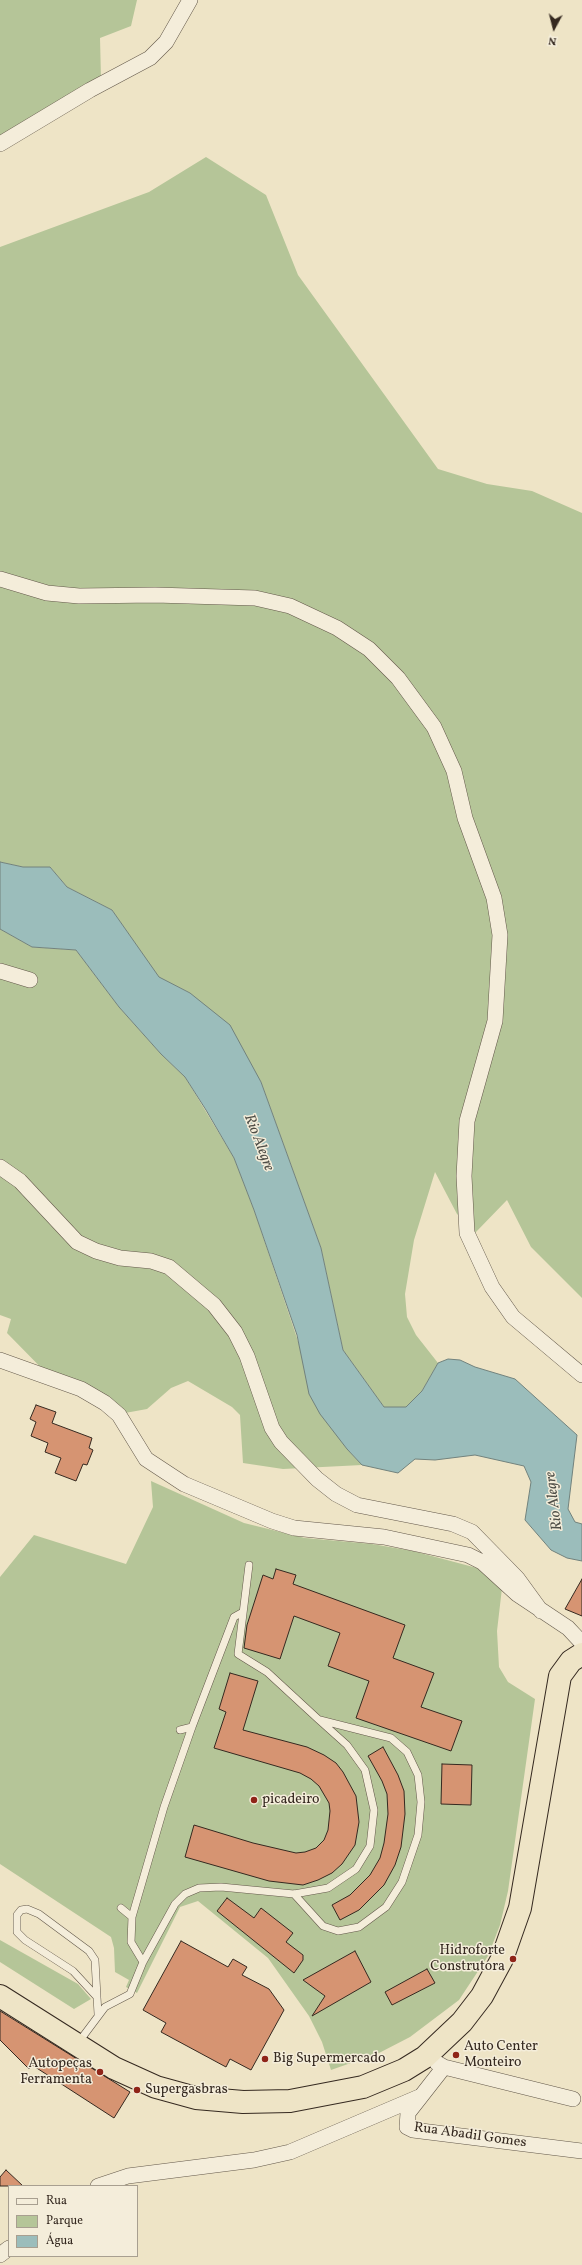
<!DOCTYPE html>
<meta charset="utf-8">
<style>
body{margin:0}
#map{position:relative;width:582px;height:2265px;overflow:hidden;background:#eee4c6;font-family:Vollkorn,serif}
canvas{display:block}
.legend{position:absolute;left:8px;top:2185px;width:130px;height:72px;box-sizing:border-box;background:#f4edda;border:1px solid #a89f90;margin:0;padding:5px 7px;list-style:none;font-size:12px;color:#352920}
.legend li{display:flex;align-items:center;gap:8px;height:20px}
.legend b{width:20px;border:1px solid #a89f90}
.north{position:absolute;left:534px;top:8px;width:40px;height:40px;-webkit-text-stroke:3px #f4edda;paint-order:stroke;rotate:187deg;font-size:11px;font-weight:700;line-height:16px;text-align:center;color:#352920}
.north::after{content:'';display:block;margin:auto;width:14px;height:18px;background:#352920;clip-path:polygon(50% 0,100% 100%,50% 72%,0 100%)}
</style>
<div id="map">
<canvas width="582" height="2265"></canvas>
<ul class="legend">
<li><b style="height:5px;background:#f4edda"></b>Rua</li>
<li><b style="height:11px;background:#b5c598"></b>Parque</li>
<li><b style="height:11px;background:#9bbdbb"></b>Água</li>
</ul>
<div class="north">N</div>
</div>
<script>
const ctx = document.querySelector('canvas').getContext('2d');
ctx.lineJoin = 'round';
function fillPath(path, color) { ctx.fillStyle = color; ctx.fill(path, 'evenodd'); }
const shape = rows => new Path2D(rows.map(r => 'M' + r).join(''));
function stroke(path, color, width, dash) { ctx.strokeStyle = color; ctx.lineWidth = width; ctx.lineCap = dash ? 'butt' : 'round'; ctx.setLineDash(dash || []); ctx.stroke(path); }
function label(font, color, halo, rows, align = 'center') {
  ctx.font = font + ' Vollkorn,serif'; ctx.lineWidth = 3; ctx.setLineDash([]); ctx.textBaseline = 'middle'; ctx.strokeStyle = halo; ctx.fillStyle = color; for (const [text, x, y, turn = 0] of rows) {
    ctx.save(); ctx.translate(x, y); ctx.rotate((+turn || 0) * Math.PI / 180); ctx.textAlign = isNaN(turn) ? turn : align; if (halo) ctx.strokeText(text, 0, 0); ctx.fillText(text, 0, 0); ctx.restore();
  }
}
const green = shape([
 [0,0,137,0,131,26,100,38,101,79,0,144],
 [206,157,266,195,298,275,438,469,487,484,532,491,582,513,582,1298,531,1247,507,1200,475,1233,457,1214,435,1172,414,1240,405,1294,407,1317,416,1335,438,1363,422,1391,406,1407,384,1407,343,1350,321,1248,261,1082,190,993,159,978,112,910,67,887,50,867,23,867,0,862,0,247,149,192],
 [0,929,32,947,76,950,119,1007,161,1054,185,1077,234,1158,254,1210,302,1353,347,1449,362,1465,283,1469,243,1463,240,1415,232,1407,188,1381,171,1388,147,1409,125,1413,58,1385,7,1333,11,1319,0,1315],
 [151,1481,244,1523,305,1538,372,1544,413,1551,477,1568,502,1588,497,1631,499,1667,508,1682,535,1699,508,1891,500,1925,488,1956,459,2000,410,2037,379,2053,331,2070,322,2042,309,2016,268,1958,198,1901,180,1907,137,1993,126,1987,129,1980,115,1972,114,1948,111,1937,0,1864,0,1577,34,1535,126,1564,153,1507],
 [0,1940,78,1984,91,1999,74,2009,0,1962]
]);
const water = shape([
 [0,862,23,867,50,867,67,887,112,910,159,977,190,993,230,1025,261,1082,321,1248,343,1350,384,1407,406,1407,422,1391,438,1363,448,1359,460,1360,475,1367,515,1379,577,1435,568,1509,575,1522,582,1524,582,1561,567,1558,551,1550,525,1520,531,1482,524,1466,475,1455,435,1460,415,1459,398,1473,362,1465,347,1449,320,1414,309,1394,297,1335,254,1210,234,1158,206,1110,185,1077,161,1054,119,1007,76,950,32,947,0,929,0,862]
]);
const building = shape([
 [36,1405,56,1412,52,1423,92,1438,89,1448,93,1450,87,1465,83,1464,76,1481,55,1473,61,1458,45,1452,48,1443,31,1436,36,1422,30,1419,36,1405],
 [276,1569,296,1575,293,1584,405,1625,393,1658,434,1673,421,1707,462,1721,451,1751,356,1718,369,1681,328,1666,340,1633,294,1616,280,1659,244,1648,247,1625,263,1575,273,1579,276,1569],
 [582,1579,582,1616,565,1609,582,1579],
 [230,1673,258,1681,243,1730,307,1747,324,1755,336,1763,343,1772,356,1796,359,1822,355,1845,342,1864,332,1873,318,1880,303,1885,269,1881,185,1857,194,1825,253,1843,296,1853,305,1852,316,1848,324,1840,328,1830,330,1811,329,1803,319,1786,311,1779,300,1773,214,1748,226,1712,219,1709,230,1673],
 [383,1747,398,1775,404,1791,405,1814,401,1847,395,1865,384,1885,359,1910,340,1920,332,1905,350,1895,370,1875,380,1858,384,1843,388,1814,387,1794,382,1781,368,1756,383,1747],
 [442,1764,472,1765,471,1805,441,1804,442,1764],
 [227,1898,254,1918,261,1908,293,1933,286,1942,303,1955,303,1960,294,1973,217,1911,227,1898],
 [181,1941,228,1967,233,1959,247,1967,242,1975,269,1989,284,2010,251,2070,230,2059,226,2067,161,2032,166,2023,143,2010,181,1941],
 [355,1951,371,1982,312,2016,325,1996,303,1980,355,1951],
 [427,1969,435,1983,392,2005,385,1992,427,1969],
 [0,2011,130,2092,114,2118,32,2065,29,2069,0,2040,0,2011],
 [6,2170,23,2186,0,2186,0,2177,6,2170]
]);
const lane = shape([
 [180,1730,192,1727],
 [294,1894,323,1926,338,1931,359,1927,386,1907,402,1882,418,1835,421,1802,418,1775,407,1752,391,1738,320,1720],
 [121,1908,132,1917],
 [143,1962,131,1942,132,1917,164,1807,192,1727,234,1617,243,1612],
 [97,1997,95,1960,89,1951,39,1914,27,1909,21,1910,17,1915,17,1932,25,1940,73,1971,97,1997,98,2014],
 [78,2043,105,2007,130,1994,143,1962,175,1904,185,1894,199,1888,221,1887,294,1894,328,1888,356,1869,370,1846,374,1810,365,1770,347,1745,318,1719,267,1672,238,1654,249,1565]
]);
const street = shape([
 [0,144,90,90,150,58,166,42,190,0],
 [0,579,47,593,79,596,155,595,255,598,290,606,337,628,369,649,398,678,434,727,454,771,465,818,494,898,500,935,495,1021,467,1121,464,1176,467,1233,492,1287,513,1317,582,1375],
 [0,971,30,980],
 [0,1167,20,1181,77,1242,96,1251,120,1258,151,1261,169,1267,214,1305,235,1332,247,1356,272,1428,281,1442,317,1479,336,1494,357,1505,453,1524,472,1532,517,1578,541,1611],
 [0,1360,81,1389,105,1403,119,1415,146,1459,184,1484,272,1521,294,1528,384,1537,468,1555,482,1562,517,1594,568,1628,582,1643],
 [437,2063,444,2067,573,2099],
 [444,2067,408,2113,407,2127,413,2130,582,2151],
 [98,2186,128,2176,254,2160,290,2152,419,2097],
 [0,2255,9,2248]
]);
const highway = shape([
 [0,1996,114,2068,156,2087,196,2098,243,2102,290,2101,363,2087,404,2070,425,2057,462,2022,482,1996,502,1959,520,1908,560,1676,571,1661,582,1654]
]);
const markers = [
 [254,1800,4,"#8f2418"],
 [513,1959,4,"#8f2418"],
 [456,2055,4,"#8f2418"],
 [265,2059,4,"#8f2418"],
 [100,2072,4,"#8f2418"],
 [137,2090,4,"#8f2418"]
];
const poiNames = [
 ["picadeiro",262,1800],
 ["Hidroforte",505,1951,"right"],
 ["Construtora",505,1967,"right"],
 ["Auto Center",464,2047],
 ["Monteiro",464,2063],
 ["Big Supermercado",273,2059],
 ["Autopeças",92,2064,"right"],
 ["Ferramenta",92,2080,"right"],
 ["Supergasbras",145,2090]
];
const streetNames = [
 ["Rua Abadil Gomes",470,2136,8]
];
const waterNames = [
 ["Rio Alegre",258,1143,69],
 ["Rio Alegre",555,1501,-97]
];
fillPath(green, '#b5c598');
fillPath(water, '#9bbdbb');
stroke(water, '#72827d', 1);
fillPath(building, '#d69472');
stroke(building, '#352920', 1);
stroke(lane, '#63584a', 8);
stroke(street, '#63584a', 16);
stroke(highway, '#352920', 24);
stroke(lane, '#f4edda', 7);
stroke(street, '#f4edda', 15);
stroke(highway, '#eee4c6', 22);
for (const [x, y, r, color] of markers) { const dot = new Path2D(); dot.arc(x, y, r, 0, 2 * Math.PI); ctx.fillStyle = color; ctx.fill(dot); stroke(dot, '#f4edda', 1.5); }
label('14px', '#352920', '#f4edda', poiNames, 'left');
label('14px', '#352920', '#f4edda', streetNames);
label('italic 15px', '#4e4e47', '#f4edda', waterNames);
</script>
